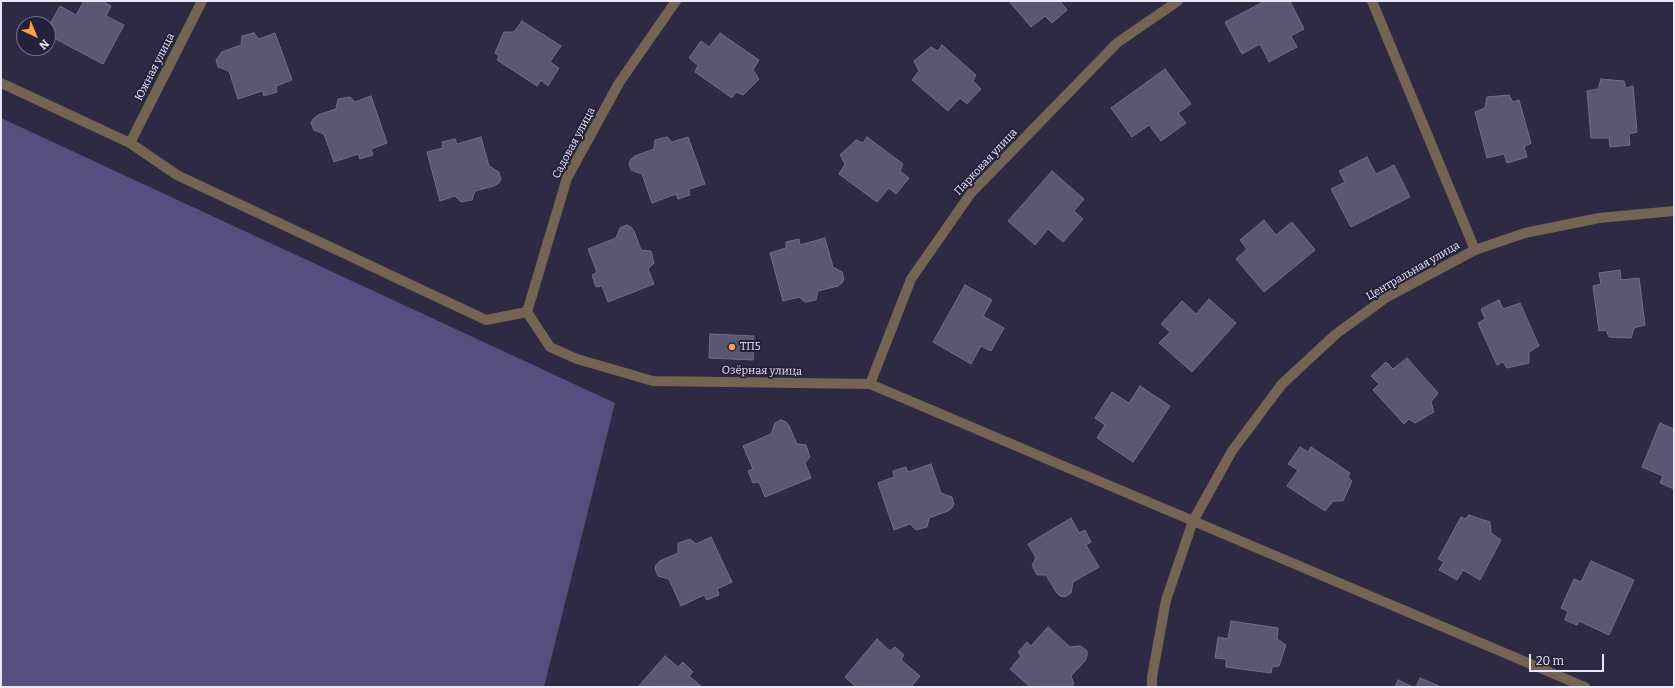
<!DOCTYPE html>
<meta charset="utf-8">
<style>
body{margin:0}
#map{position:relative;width:1675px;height:688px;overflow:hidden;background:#2e2a44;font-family:Bitter,serif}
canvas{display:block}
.frame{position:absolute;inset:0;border:2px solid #e9e8f9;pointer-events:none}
.north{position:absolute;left:16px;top:16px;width:40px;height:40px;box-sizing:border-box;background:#25213a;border:1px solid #737186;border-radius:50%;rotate:136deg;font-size:11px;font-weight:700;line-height:16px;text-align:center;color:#e9e8f9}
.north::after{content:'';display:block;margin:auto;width:14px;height:18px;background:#f6a246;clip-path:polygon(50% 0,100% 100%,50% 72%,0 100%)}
.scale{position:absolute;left:1529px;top:654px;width:75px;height:18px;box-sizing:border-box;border:2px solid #e9e8f9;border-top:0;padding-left:5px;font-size:12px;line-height:14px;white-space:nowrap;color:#e9e8f9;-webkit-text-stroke:3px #25213a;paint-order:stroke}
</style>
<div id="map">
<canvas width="1675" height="688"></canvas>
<div class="frame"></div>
<div class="north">N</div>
<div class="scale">20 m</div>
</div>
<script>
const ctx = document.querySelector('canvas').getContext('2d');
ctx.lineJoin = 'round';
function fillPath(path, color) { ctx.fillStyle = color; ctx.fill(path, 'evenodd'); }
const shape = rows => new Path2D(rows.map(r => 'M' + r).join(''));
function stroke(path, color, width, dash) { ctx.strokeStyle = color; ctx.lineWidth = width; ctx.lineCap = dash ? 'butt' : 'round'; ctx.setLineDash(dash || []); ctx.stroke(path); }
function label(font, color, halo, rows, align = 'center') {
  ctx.font = font + ' Bitter,serif'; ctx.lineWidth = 4; ctx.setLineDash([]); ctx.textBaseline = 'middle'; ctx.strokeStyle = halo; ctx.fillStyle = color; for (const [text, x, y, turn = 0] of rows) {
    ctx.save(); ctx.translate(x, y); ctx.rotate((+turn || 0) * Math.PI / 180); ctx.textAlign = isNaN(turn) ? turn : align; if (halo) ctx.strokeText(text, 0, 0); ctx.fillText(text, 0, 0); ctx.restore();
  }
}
const green = shape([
 [1,118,615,403,544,687,1,687]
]);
const building = shape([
 [84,1,102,1,111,6,106,16,124,25,103,64,48,35,48,28,60,6,76,15,84,1],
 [1009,1,1060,1,1067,10,1052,23,1045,16,1031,27,1009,1],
 [1265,1,1290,1,1304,29,1291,36,1297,47,1269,62,1260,44,1242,54,1225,22,1265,1],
 [522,21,561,46,550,62,559,68,548,86,541,80,537,86,497,60,499,56,495,53,504,32,514,32,522,21],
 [254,33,259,39,275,33,292,80,276,86,277,92,264,96,262,91,238,99,229,71,218,67,216,60,222,52,241,45,242,36,254,33],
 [720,33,759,60,753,70,759,79,743,95,736,92,732,98,695,72,698,65,689,58,701,41,709,47,720,33],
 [942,45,976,75,973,81,981,89,967,104,960,98,948,111,912,80,919,71,914,61,931,47,938,51,942,45],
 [1165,69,1191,104,1178,113,1186,123,1161,141,1149,125,1132,137,1111,108,1165,69],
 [1601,79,1624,81,1626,88,1633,86,1637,132,1629,134,1630,145,1610,147,1609,138,1591,138,1587,91,1598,89,1601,79],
 [1509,95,1513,102,1519,100,1531,143,1524,147,1527,157,1507,163,1504,154,1487,158,1475,112,1485,108,1487,97,1509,95],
 [371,96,387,143,371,149,373,155,360,159,358,154,334,162,324,134,314,130,311,123,313,119,318,115,336,109,338,99,350,97,355,102,371,96],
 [481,137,489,166,499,172,501,179,499,183,494,186,475,191,472,200,461,202,455,196,440,201,427,152,443,148,442,142,455,139,457,144,481,137],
 [667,137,672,142,688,137,705,184,689,189,690,195,678,199,676,194,652,203,642,174,631,170,629,163,631,159,635,156,654,149,655,140,667,137],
 [867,137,903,164,900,171,909,178,896,194,889,188,877,202,839,174,845,164,840,155,856,140,863,143,867,137],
 [1367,157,1376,174,1394,165,1410,197,1351,227,1331,189,1345,182,1339,171,1367,157],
 [1052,171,1084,199,1074,211,1083,219,1063,242,1048,229,1035,245,1008,221,1052,171],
 [1264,220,1276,235,1292,222,1315,250,1264,292,1236,259,1247,249,1240,240,1264,220],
 [627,225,631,227,634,231,641,250,651,251,654,263,648,269,654,284,608,302,602,286,596,287,592,275,597,272,588,249,616,238,620,228,627,225],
 [825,238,833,267,842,272,844,279,842,283,838,286,818,291,816,300,805,302,799,297,783,301,770,253,786,248,786,242,799,239,800,245,825,238],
 [1620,270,1621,280,1639,278,1645,325,1634,328,1631,338,1609,337,1606,330,1599,331,1593,286,1601,284,1599,273,1620,270],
 [965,285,992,300,983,316,1004,328,991,351,981,346,971,364,933,342,965,285],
 [1209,299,1236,323,1192,372,1159,343,1170,332,1161,324,1182,301,1196,314,1209,299],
 [1499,300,1503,309,1520,303,1539,346,1529,352,1529,363,1507,368,1503,362,1497,365,1478,323,1485,319,1481,309,1499,300],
 [710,334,754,336,753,360,709,358,710,334],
 [1407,358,1438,393,1431,402,1434,412,1415,423,1409,419,1404,424,1373,390,1379,384,1371,376,1386,362,1393,369,1407,358],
 [1140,386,1170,406,1133,462,1097,438,1105,425,1095,418,1112,392,1129,403,1140,386],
 [781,420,786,422,789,426,797,444,806,445,810,457,805,463,811,478,765,497,759,482,753,483,748,471,753,469,743,446,771,434,775,423,781,420],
 [1660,423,1674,429,1674,489,1660,483,1663,476,1642,467,1660,423],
 [1300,447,1308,452,1311,447,1350,473,1348,477,1352,481,1343,501,1333,501,1325,511,1287,486,1298,470,1288,464,1300,447],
 [931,464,941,493,952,497,954,504,952,508,948,511,929,518,927,527,916,530,910,524,894,530,878,483,894,477,893,471,906,467,908,472,931,464],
 [1469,515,1490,522,1491,533,1501,540,1480,580,1463,570,1457,580,1439,570,1444,562,1438,559,1461,517,1465,519,1469,515],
 [1071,518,1079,533,1085,530,1091,542,1086,545,1099,567,1073,582,1071,593,1065,597,1060,596,1056,592,1046,575,1037,575,1032,565,1036,558,1028,544,1071,518],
 [711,537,732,582,717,589,719,595,707,600,704,595,681,606,669,579,658,576,655,569,656,565,660,561,678,553,678,543,690,539,696,544,711,537],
 [1591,561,1634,580,1609,635,1579,621,1577,625,1565,620,1568,611,1561,608,1574,579,1581,582,1591,561],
 [1231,621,1278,628,1277,639,1286,645,1279,666,1272,667,1271,673,1226,667,1226,659,1215,658,1218,637,1228,639,1231,621],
 [1048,627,1070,647,1081,646,1087,651,1087,656,1085,661,1071,676,1074,684,1071,687,1030,687,1010,669,1021,656,1018,652,1027,642,1031,646,1048,627],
 [877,639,890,651,895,647,904,655,901,660,920,676,911,687,856,687,845,677,877,639],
 [665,656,678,667,683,662,693,672,689,676,702,687,638,687,665,656],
 [1420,678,1439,686,1416,687,1420,678],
 [1398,680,1413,687,1395,687,1398,680]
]);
const lane = shape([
 [130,143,177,175,486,320,527,312]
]);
const street = shape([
 [676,1,619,83,567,178,527,312,550,347,577,359,653,381,870,384,1585,687],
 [1372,1,1475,250],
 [1,83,130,143,202,1],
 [870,384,911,279,971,193,1117,43,1178,1],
 [1152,687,1152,677,1166,600,1193,521,1232,451,1282,384,1336,334,1387,297,1475,250,1525,233,1599,218,1674,211]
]);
const markers = [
 [732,347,4,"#f6a246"]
];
const streetNames = [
 ["Южная улица",155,67,-63],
 ["Садовая улица",574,143,-62],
 ["Парковая улица",986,162,-47],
 ["Центральная улица",1413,271,-30],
 ["Озёрная улица",762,371,1]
];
const poiNames = [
 ["ТП5",740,347]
];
fillPath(green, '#564e7e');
fillPath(building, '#5a5673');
stroke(building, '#716d8b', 1);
stroke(lane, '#766452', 10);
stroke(street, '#766452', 10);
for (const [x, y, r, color] of markers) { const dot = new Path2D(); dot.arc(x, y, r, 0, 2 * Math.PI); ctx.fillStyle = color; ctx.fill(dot); stroke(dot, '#25213a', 1.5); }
label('11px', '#e9e8f9', '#25213a', streetNames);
label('11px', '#e9e8f9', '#25213a', poiNames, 'left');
</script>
